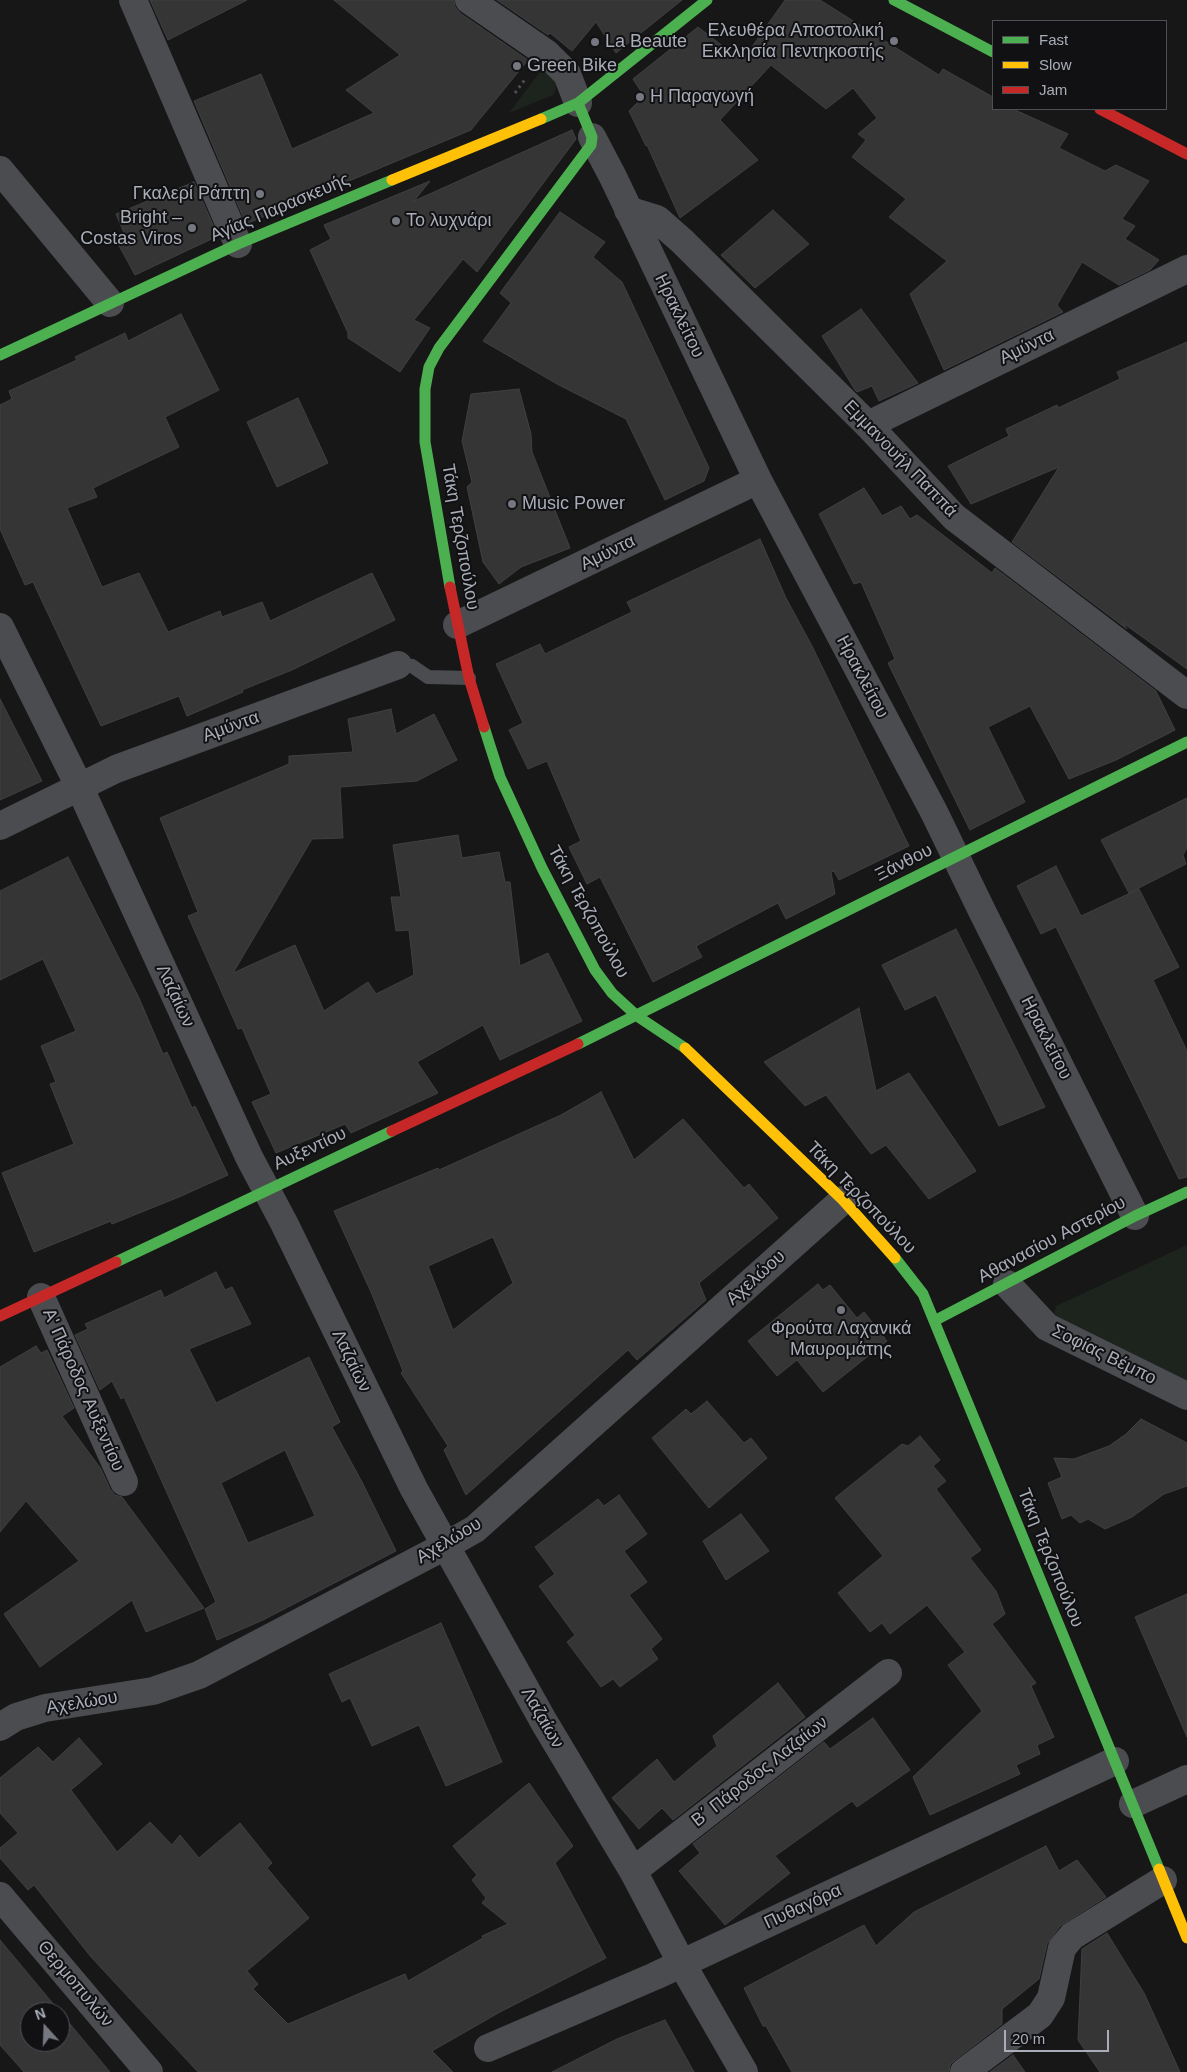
<!DOCTYPE html>
<meta charset="utf-8">
<style>
body{margin:0}
#map{position:relative;width:1187px;height:2072px;overflow:hidden;background:#171717;font-family:Arial,sans-serif}
canvas{display:block}
.legend{position:absolute;left:992px;top:20px;width:175px;height:90px;box-sizing:border-box;background:#111113;border:1px solid #4d4f55;margin:0;padding:6px 9px;list-style:none;font-size:15px;color:#a8adb8}
.legend li{display:flex;align-items:center;gap:10px;height:25px}
.legend b{width:25px;border:1px solid #4d4f55}
.north{position:absolute;left:20px;top:2002px;width:50px;height:50px;box-sizing:border-box;background:#111113;border:1px solid #4d4f55;border-radius:50%;rotate:340deg;font-size:14px;font-weight:700;line-height:20px;text-align:center;color:#a8adb8}
.north::after{content:'';display:block;margin:auto;width:18px;height:22px;background:#757880;clip-path:polygon(50% 0,100% 100%,50% 72%,0 100%)}
.scale{position:absolute;left:1004px;top:2030px;width:105px;height:22px;box-sizing:border-box;border:2px solid #a8adb8;border-top:0;padding-left:6px;font-size:15px;line-height:18px;white-space:nowrap;color:#a8adb8;-webkit-text-stroke:4px #111113;paint-order:stroke}
</style>
<div id="map">
<canvas width="1187" height="2072"></canvas>
<ul class="legend">
<li><b style="height:6px;background:#4caf50"></b>Fast</li>
<li><b style="height:6px;background:#ffc107"></b>Slow</li>
<li><b style="height:6px;background:#c62828"></b>Jam</li>
</ul>
<div class="north">N</div>
<div class="scale">20 m</div>
</div>
<script>
const ctx = document.querySelector('canvas').getContext('2d');
ctx.lineJoin = 'round';
function fillPath(path, color) { ctx.fillStyle = color; ctx.fill(path, 'evenodd'); }
const shape = rows => new Path2D(rows.map(r => 'M' + r).join(''));
function stroke(path, color, width, dash) { ctx.strokeStyle = color; ctx.lineWidth = width; ctx.lineCap = dash ? 'butt' : 'round'; ctx.setLineDash(dash || []); ctx.stroke(path); }
function label(font, color, halo, rows, align = 'center') {
  ctx.font = font + ' Arial,sans-serif'; ctx.lineWidth = 4; ctx.setLineDash([]); ctx.textBaseline = 'middle'; ctx.strokeStyle = halo; ctx.fillStyle = color; for (const [text, x, y, turn = 0] of rows) {
    ctx.save(); ctx.translate(x, y); ctx.rotate((+turn || 0) * Math.PI / 180); ctx.textAlign = isNaN(turn) ? turn : align; if (halo) ctx.strokeText(text, 0, 0); ctx.fillText(text, 0, 0); ctx.restore();
  }
}
const green = shape([
 [543,68,556,83,556,90,553,95,509,113],
 [1187,1245,1187,1394,1053,1318,1056,1306]
]);
const building = shape([
 [150,0,247,0,168,40,150,0],
 [334,0,454,0,455,7,460,13,528,60,471,130,246,224,194,101,261,74,292,149,374,113,346,90,400,55,334,0],
 [497,0,682,0,616,53,596,22,572,51,550,33,548,35,497,0],
 [785,0,820,0,939,75,943,69,993,97,993,109,1013,109,1068,134,1059,148,1105,171,1116,165,1149,181,1122,219,1135,226,1125,239,1159,260,1150,270,1119,285,1082,262,1057,305,1063,312,944,370,910,294,947,261,889,217,906,199,852,157,866,140,858,134,877,118,853,88,826,109,771,65,720,120,758,160,680,218,647,145,646,146,629,111,644,96,633,79,698,27,742,61,785,0],
 [572,130,576,139,477,272,463,259,414,320,430,328,400,372,348,338,348,333,310,250,331,239,324,225,430,181,414,201,572,130],
 [194,182,218,236,135,275,117,242,127,240,116,214,194,182],
 [773,210,809,244,755,288,721,255,773,210],
 [560,212,605,242,593,257,622,282,709,468,704,481,665,500,626,419,557,384,483,341,511,303,500,293,560,212],
 [861,309,918,383,879,401,872,386,857,392,855,390,822,336,861,309],
 [181,314,219,390,165,417,179,447,93,488,97,497,67,508,102,587,139,573,168,632,220,611,222,617,262,602,270,621,372,573,395,620,292,670,242,690,243,692,187,716,179,696,101,726,33,582,25,585,0,529,0,405,12,399,9,391,77,360,75,357,125,333,128,341,181,314],
 [1187,342,1187,669,1123,623,1127,629,1012,542,1059,467,971,504,948,466,1009,436,1006,429,1057,405,1058,408,1120,379,1117,372,1187,342],
 [519,389,531,434,532,452,570,548,521,567,499,584,483,562,467,487,472,482,462,441,471,394,519,389],
 [298,398,328,463,277,487,247,422,298,398],
 [864,488,882,516,901,506,910,519,917,515,992,573,995,568,1156,691,1175,730,1116,760,1069,779,1030,706,988,727,1025,802,970,830,888,663,895,659,861,582,854,584,819,514,864,488],
 [760,539,786,598,812,646,909,846,839,880,834,871,831,872,835,894,786,919,778,903,696,946,702,957,653,982,600,877,587,884,569,847,581,841,547,761,528,769,509,730,523,723,496,664,540,644,545,654,632,612,627,602,760,539],
 [0,699,42,781,0,800,0,699],
 [391,709,396,734,434,714,457,760,417,781,340,787,343,838,312,839,233,973,295,945,324,1011,368,982,376,994,414,975,409,930,396,931,391,897,401,897,393,845,458,835,462,858,499,852,505,882,510,882,520,966,548,953,582,1021,500,1060,483,1025,417,1062,438,1093,351,1133,345,1124,276,1153,252,1102,271,1094,242,1028,238,1029,188,916,198,912,160,818,289,764,289,756,353,752,348,719,391,709],
 [1187,798,1187,848,1183,855,1186,864,1129,893,1101,840,1187,798],
 [68,857,139,998,163,1054,167,1052,192,1108,195,1106,228,1175,179,1197,112,1224,111,1221,34,1252,2,1173,74,1144,50,1084,56,1082,41,1046,76,1031,43,959,0,980,0,891,68,857],
 [1056,866,1081,916,1139,889,1179,967,1153,980,1187,1051,1187,1177,1179,1179,1056,927,1041,934,1017,886,1056,866],
 [956,929,1045,1107,999,1126,936,995,905,1010,882,965,956,929],
 [859,1008,876,1091,909,1073,976,1171,929,1199,886,1145,871,1154,826,1095,805,1106,764,1062,859,1008],
 [601,1092,634,1160,683,1119,744,1188,749,1184,778,1218,699,1283,706,1300,637,1360,628,1350,466,1495,444,1450,448,1446,401,1373,403,1371,371,1292,334,1211,438,1168,439,1170,561,1115,601,1092],
 [493,1237,513,1283,453,1330,428,1266,493,1237],
 [216,1272,225,1290,232,1287,251,1324,189,1349,216,1403,309,1357,340,1422,332,1427,362,1482,396,1551,263,1620,217,1640,205,1609,216,1602,124,1397,121,1399,112,1381,100,1390,75,1335,88,1329,85,1324,161,1290,164,1298,216,1272],
 [285,1450,315,1516,248,1543,221,1483,285,1450],
 [818,1284,823,1290,830,1285,857,1318,864,1312,887,1341,823,1392,797,1360,777,1376,748,1341,818,1284],
 [36,1346,41,1353,47,1350,74,1408,62,1416,101,1469,110,1489,115,1495,122,1497,204,1608,146,1632,132,1600,40,1667,4,1614,79,1561,26,1501,0,1532,0,1367,36,1346],
 [707,1401,744,1443,751,1438,767,1458,709,1508,652,1438,686,1409,691,1414,707,1401],
 [1141,1419,1187,1443,1187,1486,1164,1494,1132,1517,1105,1529,1088,1519,1080,1523,1071,1515,1062,1519,1048,1483,1062,1477,1054,1458,1074,1459,1109,1446,1126,1434,1141,1419],
 [920,1436,940,1460,933,1466,946,1481,936,1489,981,1550,970,1558,996,1591,1005,1614,992,1624,1036,1683,1031,1686,1054,1737,1037,1745,1040,1754,1016,1765,1020,1774,930,1815,913,1777,982,1711,948,1665,965,1652,927,1605,890,1634,882,1623,870,1632,838,1593,883,1556,835,1498,902,1444,908,1446,920,1436],
 [619,1495,647,1534,624,1551,647,1582,629,1595,662,1639,651,1649,658,1659,620,1687,613,1679,601,1687,567,1642,575,1635,539,1586,555,1574,535,1547,598,1499,604,1506,619,1495],
 [741,1514,769,1551,726,1580,703,1541,741,1514],
 [1187,1594,1187,1737,1135,1617,1187,1594],
 [441,1623,502,1762,446,1786,419,1725,372,1746,350,1698,342,1702,329,1674,441,1623],
 [778,1683,805,1717,673,1820,662,1808,639,1829,612,1798,657,1759,674,1782,717,1746,713,1736,778,1683],
 [873,1718,910,1770,857,1807,852,1801,775,1856,790,1873,725,1925,679,1871,700,1853,693,1844,824,1742,830,1749,873,1718],
 [79,1738,102,1764,71,1790,117,1852,150,1822,172,1845,180,1835,199,1858,240,1823,272,1863,267,1868,309,1918,247,1971,258,1984,253,1989,288,2024,405,1974,408,1981,483,1938,482,1936,508,1924,482,1903,486,1898,472,1880,477,1875,453,1846,529,1783,573,1846,555,1863,606,1958,500,2012,432,2051,453,2072,198,2072,91,1957,34,1885,28,1890,0,1858,0,1848,18,1833,0,1813,0,1778,38,1747,53,1762,79,1738],
 [1046,1846,1059,1871,1077,1860,1106,1897,1060,1926,1047,1944,1039,1979,1002,2009,1002,2024,955,2060,950,2065,949,2072,792,2072,766,2026,763,2026,744,1988,864,1925,876,1946,914,1912,1046,1846],
 [1107,1933,1144,1993,1180,2072,1100,2072,1078,2040,1082,1949,1107,1933],
 [0,1940,60,2012,30,2012,30,2042,60,2042,60,2012,110,2072,24,2072,0,2045,0,1940],
 [665,2020,694,2072,552,2072,617,2039,665,2020],
 [1013,2055,1025,2072,990,2072,1013,2055]
]);
const path = shape([
 [515,93,526,78]
]);
const lane = shape([
 [398,665,412,666,428,677,469,678]
]);
const street = shape([
 [133,0,238,244],
 [469,0,546,53,567,74,578,103],
 [592,137,613,177,758,480,934,812,982,911,1135,1216],
 [0,170,110,303],
 [628,210,657,219,682,241,868,425,954,517,1187,695],
 [868,425,1187,269],
 [457,625,758,480],
 [0,627,79,786,249,1157,284,1223,414,1489,544,1722,633,1871,682,1964,744,2072],
 [0,826,116,769,398,665],
 [1007,1284,1047,1327,1187,1396],
 [41,1297,124,1482],
 [0,1727,16,1717,45,1708,153,1691,199,1675,445,1546,475,1529,843,1200],
 [1133,1804,1187,1779],
 [633,1871,888,1673],
 [0,1896,149,2072],
 [488,2048,655,1976,1115,1761],
 [964,2072,1040,2015,1051,1998,1062,1948,1072,1936,1163,1880]
]);
const fast = shape([
 [894,0,993,52],
 [541,119,578,103,707,0],
 [0,355,238,244,392,180],
 [450,587,425,442,425,389,429,367,439,348,591,145,592,137,578,103],
 [484,727,500,777,542,868,595,970,612,993,637,1016,685,1048],
 [578,1044,1187,742],
 [895,1258,923,1294,1159,1869],
 [116,1262,392,1131],
 [934,1321,1135,1216,1187,1192]
]);
const slow = shape([
 [392,180,541,119],
 [685,1048,843,1200,895,1258],
 [1159,1869,1187,1938]
]);
const jam = shape([
 [1100,109,1187,154],
 [450,587,469,678,484,727],
 [392,1131,578,1044],
 [0,1316,116,1262]
]);
const markers = [
 [894,41,5,"#757880"],
 [595,42,5,"#757880"],
 [517,66,5,"#757880"],
 [640,97,5,"#757880"],
 [260,194,5,"#757880"],
 [396,221,5,"#757880"],
 [192,228,5,"#757880"],
 [512,504,5,"#757880"],
 [841,1310,5,"#757880"]
];
const poiNames = [
 ["Ελευθέρα Αποστολική",884,31,"right"],
 ["Εκκλησία Πεντηκοστής",884,52,"right"],
 ["La Beaute",605,42],
 ["Green Bike",527,66],
 ["Η Παραγωγή",650,97],
 ["Γκαλερί Ράπτη",250,194,"right"],
 ["Bright –",182,218,"right"],
 ["Costas Viros",182,239,"right"],
 ["Το λυχνάρι",406,221],
 ["Music Power",522,504],
 ["Φρούτα Λαχανικά",841,1329,"center"],
 ["Μαυρομάτης",841,1350,"center"]
];
const streetNames = [
 ["Αγίας Παρασκευής",280,208,-23],
 ["Ηρακλείτου",679,316,64],
 ["Αμύντα",1027,347,-26],
 ["Εμμανουήλ Παππά",900,459,46],
 ["Τάκη Τερζοπούλου",460,537,80],
 ["Αμύντα",608,553,-26],
 ["Ηρακλείτου",862,677,62],
 ["Αμύντα",231,727,-20],
 ["Ξάνθου",904,863,-27],
 ["Τάκη Τερζοπούλου",588,912,61],
 ["Λαζαίων",175,996,65],
 ["Ηρακλείτου",1046,1038,63],
 ["Αυξεντίου",310,1149,-25],
 ["Τάκη Τερζοπούλου",861,1198,46],
 ["Αθανασίου Αστερίου",1052,1240,-28],
 ["Αχελώου",756,1278,-42],
 ["Σοφίας Βέμπο",1104,1355,26],
 ["Λαζαίων",351,1361,64],
 ["Αʹ Πάροδος Αυξεντίου",83,1390,66],
 ["Αχελώου",449,1541,-31],
 ["Τάκη Τερζοπούλου",1050,1558,68],
 ["Αχελώου",82,1703,-9],
 ["Λαζαίων",542,1718,60],
 ["Β΄ Πάροδος Λαζαίων",760,1772,-38],
 ["Πυθαγόρα",803,1907,-25],
 ["Θερμοπυλών",75,1984,50]
];
fillPath(green, '#1d241e');
fillPath(building, '#353536');
stroke(building, '#3f4043', 1);
stroke(path, '#4d4e52', 3, [2.5, 4]);
stroke(lane, '#4b4c50', 14);
stroke(street, '#4b4c50', 28);
stroke(fast, '#4caf50', 11);
stroke(slow, '#ffc107', 11);
stroke(jam, '#c62828', 11);
for (const [x, y, r, color] of markers) { const dot = new Path2D(); dot.arc(x, y, r, 0, 2 * Math.PI); ctx.fillStyle = color; ctx.fill(dot); stroke(dot, '#111113', 2); }
label('18px', '#a8adb8', '#111113', poiNames, 'left');
label('18px', '#a8adb8', '#111113', streetNames);
</script>
